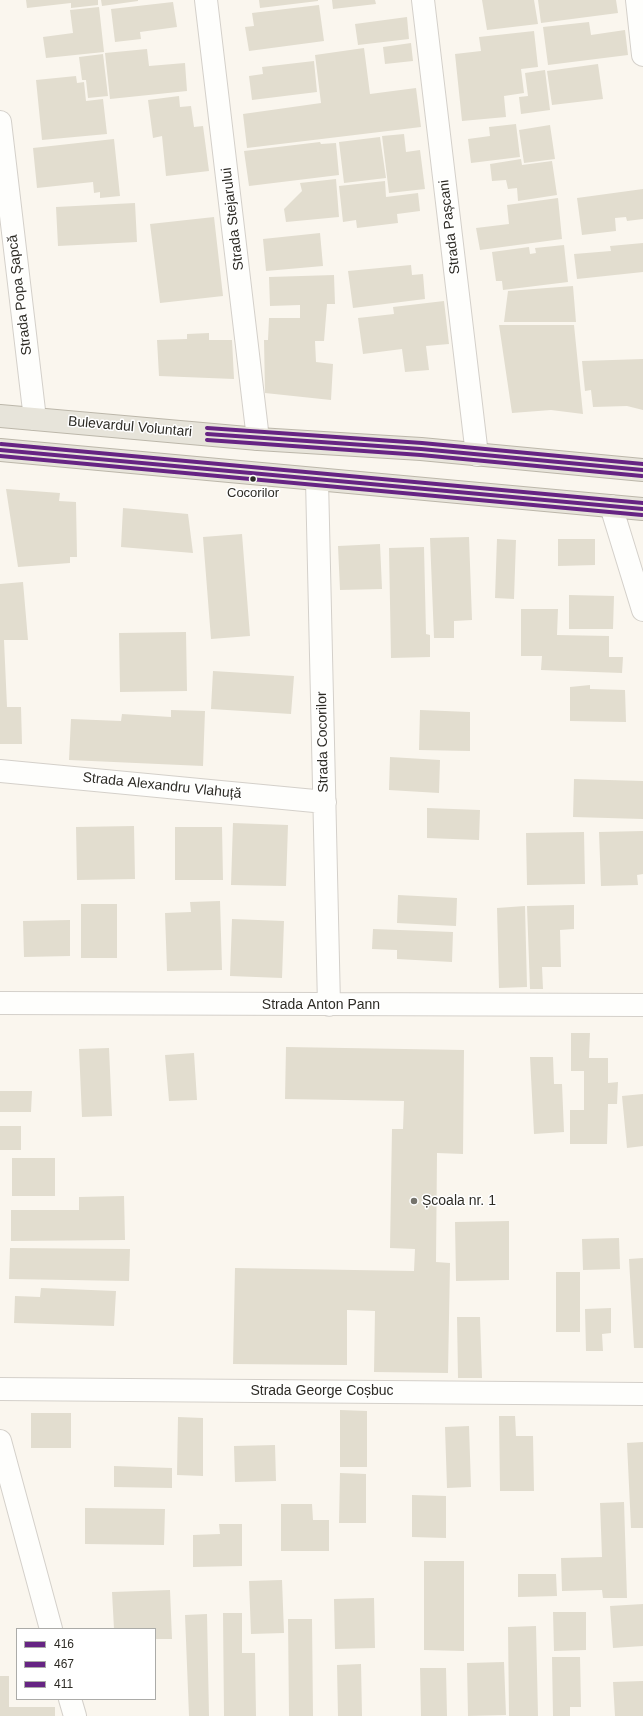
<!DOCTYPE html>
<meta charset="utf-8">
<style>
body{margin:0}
#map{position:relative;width:643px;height:1716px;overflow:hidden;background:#faf6ee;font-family:Helvetica,sans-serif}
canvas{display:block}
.legend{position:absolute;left:16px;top:1628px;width:140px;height:72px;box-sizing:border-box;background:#fff;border:1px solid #ababa8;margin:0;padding:5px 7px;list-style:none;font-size:12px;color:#2e2c26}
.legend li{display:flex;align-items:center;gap:8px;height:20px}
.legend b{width:20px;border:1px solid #ababa8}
</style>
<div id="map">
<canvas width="643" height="1716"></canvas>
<ul class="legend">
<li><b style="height:5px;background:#662483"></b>416</li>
<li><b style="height:5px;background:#662483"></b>467</li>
<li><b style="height:5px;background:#662483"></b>411</li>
</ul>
</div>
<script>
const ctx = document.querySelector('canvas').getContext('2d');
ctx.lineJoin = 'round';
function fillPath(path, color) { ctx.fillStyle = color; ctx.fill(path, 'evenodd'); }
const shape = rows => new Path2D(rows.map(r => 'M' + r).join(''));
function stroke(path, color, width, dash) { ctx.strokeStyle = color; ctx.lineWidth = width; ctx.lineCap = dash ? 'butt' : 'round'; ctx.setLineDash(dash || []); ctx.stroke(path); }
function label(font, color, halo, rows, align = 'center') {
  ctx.font = font + ' Helvetica,sans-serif'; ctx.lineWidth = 3; ctx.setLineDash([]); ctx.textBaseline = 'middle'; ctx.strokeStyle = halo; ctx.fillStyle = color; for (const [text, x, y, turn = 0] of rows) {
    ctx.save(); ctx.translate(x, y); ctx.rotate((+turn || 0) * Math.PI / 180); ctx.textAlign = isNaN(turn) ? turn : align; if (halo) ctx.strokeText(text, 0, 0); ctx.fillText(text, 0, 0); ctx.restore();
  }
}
const building = shape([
 [26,0,98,0,98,5,71,8,71,3,27,8],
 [101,0,138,0,138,1,102,6],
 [259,0,318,0,318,1,260,8],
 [332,0,375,0,376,4,333,9],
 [482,0,534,0,538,24,487,30],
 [538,0,616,0,618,13,541,23],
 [173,2,177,27,140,32,141,39,115,42,111,9],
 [319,5,324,41,249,51,245,27,254,26,252,13],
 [99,7,104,52,46,58,43,37,73,33,70,10],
 [407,17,409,39,358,45,355,24],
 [589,22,591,35,625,30,628,55,548,65,543,27],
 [534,31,538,67,521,69,524,93,504,96,506,117,462,121,455,54,481,51,479,37],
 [411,43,413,61,385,64,383,47],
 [364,48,370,94,416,88,421,127,247,148,243,114,321,103,315,55],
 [147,49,149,66,185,63,187,91,110,99,105,53],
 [103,54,108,96,88,98,86,80,82,80,79,57],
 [314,61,317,92,252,100,249,76,263,74,262,67],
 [598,64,603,99,552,105,547,71],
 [545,70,550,110,521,114,519,97,528,96,525,73],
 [76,76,77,83,84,82,86,101,103,99,107,134,42,140,36,80],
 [179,96,180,107,191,106,194,127,203,126,209,171,166,176,162,136,153,138,148,100],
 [516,124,520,157,471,163,468,139,490,136,489,127],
 [550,125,555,159,524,163,519,130],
 [404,134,406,152,420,150,425,189,389,193,382,136],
 [380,137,386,178,344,183,339,142],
 [114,139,120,196,100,198,100,192,94,193,93,182,37,188,33,148],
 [320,142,321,144,336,143,339,175,249,186,244,151],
 [521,159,522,165,552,161,557,195,518,201,517,188,508,189,506,180,492,181,490,164],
 [336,179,339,217,286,222,284,209,302,191,300,183],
 [385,181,386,197,418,193,420,211,397,214,398,223,357,228,356,220,343,222,339,186],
 [643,189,643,219,627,221,626,217,615,218,616,231,582,235,577,198],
 [558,198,562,239,480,250,476,228,509,224,507,205],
 [135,203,137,242,58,246,56,207],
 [214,217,223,296,160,303,150,224],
 [320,233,323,266,266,271,263,239],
 [643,243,643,272,577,279,574,254,611,251,610,246],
 [564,245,568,282,503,290,502,281,496,281,492,252,529,247,530,254,536,253,535,248],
 [411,265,412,275,423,274,425,299,353,308,348,271],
 [334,275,335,304,327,304,324,341,315,341,316,362,333,364,331,400,265,393,264,340,268,340,269,318,300,318,300,305,270,306,269,277],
 [573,286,576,322,504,322,508,291],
 [444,301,449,344,426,346,429,370,405,372,402,349,363,354,358,318,394,314,393,307],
 [499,325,574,325,583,414,551,410,512,413],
 [209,333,209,340,232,340,234,379,159,376,157,340,187,339,187,334],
 [643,359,643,410,627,406,593,407,591,390,585,391,582,361],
 [6,489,60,493,59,501,76,502,77,557,70,557,70,563,18,567],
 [123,508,188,514,193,553,121,547],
 [242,534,250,636,211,639,203,537],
 [469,537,472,620,454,621,454,638,434,638,430,538],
 [497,539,516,540,514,599,495,598],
 [558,539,595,539,595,565,558,566],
 [380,544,382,589,340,590,338,546],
 [424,547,426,634,430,635,430,657,391,658,389,548],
 [23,582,28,640,4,640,7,707,21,707,22,744,0,744,0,584],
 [569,595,614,596,613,629,569,629],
 [521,609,558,609,557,635,609,636,609,657,623,657,622,673,541,670,542,656,521,656],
 [186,632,187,691,120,692,119,633],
 [213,671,294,676,291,714,211,709],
 [590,685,590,689,625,690,626,722,570,721,570,687],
 [171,710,205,711,203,766,69,760,71,719,121,721,122,714,171,717],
 [420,710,470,712,470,751,419,750],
 [390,757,440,760,439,793,389,790],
 [574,779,643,781,643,819,573,817],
 [427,808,480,810,479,840,427,838],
 [233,823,288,825,286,886,231,885],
 [134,826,135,879,77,880,76,827],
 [175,827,222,827,223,880,175,880],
 [643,831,643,874,637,875,638,885,601,886,599,832],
 [584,832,585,884,527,885,526,833],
 [398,895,457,898,456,926,397,923],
 [220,901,222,970,167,971,165,913,191,912,190,902],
 [81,904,117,904,117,958,81,958],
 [574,905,574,929,560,930,561,967,542,967,543,989,530,989,527,906],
 [525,906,527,987,499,988,497,908],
 [232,919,284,921,282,978,230,976],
 [70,920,70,956,24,957,23,921],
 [373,929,453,932,452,962,397,959,397,950,372,949],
 [571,1033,590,1033,589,1058,608,1058,608,1083,618,1082,617,1104,608,1104,607,1144,570,1144,570,1110,584,1110,584,1071,571,1071],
 [286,1047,464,1050,463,1154,437,1153,436,1262,450,1263,448,1373,374,1372,375,1311,347,1310,347,1365,233,1364,235,1268,414,1271,415,1249,390,1248,392,1129,403,1129,404,1101,285,1099],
 [109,1048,112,1116,82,1117,79,1049],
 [194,1053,197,1100,169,1101,165,1055],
 [530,1057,553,1057,554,1084,562,1084,564,1132,534,1134],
 [0,1091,32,1091,31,1112,0,1112],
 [643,1094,643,1146,627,1148,622,1096],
 [0,1126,21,1126,21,1150,0,1150],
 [12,1158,55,1158,55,1196,12,1196],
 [124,1196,125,1240,11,1241,11,1210,79,1210,79,1197],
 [509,1221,509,1280,456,1281,455,1222],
 [619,1238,620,1269,583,1270,582,1239],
 [10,1248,130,1249,129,1281,9,1279],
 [643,1258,643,1348,634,1348,629,1259],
 [556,1272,580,1272,580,1332,556,1332],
 [41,1288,116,1291,114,1326,14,1323,15,1296,40,1297],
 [611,1308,611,1333,602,1334,603,1351,586,1351,585,1309],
 [457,1317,480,1317,482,1378,458,1378],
 [340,1410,367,1411,367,1467,340,1467],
 [31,1413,71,1413,71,1448,31,1448],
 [499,1416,515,1416,516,1436,533,1436,534,1491,500,1491],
 [178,1417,203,1418,203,1476,177,1475],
 [469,1426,471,1487,447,1488,445,1427],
 [643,1442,643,1528,631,1528,627,1443],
 [275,1445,276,1481,235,1482,234,1446],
 [114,1466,172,1468,172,1488,114,1487],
 [340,1473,366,1474,366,1523,339,1523],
 [412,1495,446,1496,446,1538,412,1537],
 [624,1502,627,1598,603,1598,602,1590,562,1591,561,1558,602,1557,600,1503],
 [281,1504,312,1504,313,1520,329,1520,329,1551,281,1551],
 [85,1508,165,1509,164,1545,85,1544],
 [219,1524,242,1524,242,1566,193,1567,193,1535,220,1534],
 [424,1561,464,1561,464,1651,424,1650],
 [518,1574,556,1574,557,1596,518,1597],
 [282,1580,284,1633,251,1634,249,1581],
 [170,1590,172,1639,155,1639,155,1629,114,1629,112,1592],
 [374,1598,375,1648,335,1649,334,1599],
 [643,1604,643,1646,613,1648,610,1606],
 [553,1612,586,1612,586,1650,554,1651],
 [223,1613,242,1613,242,1653,255,1653,256,1716,224,1716],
 [207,1614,209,1716,189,1716,185,1615],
 [288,1619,312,1619,313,1716,289,1716],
 [536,1626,538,1716,509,1716,508,1627],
 [552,1657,580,1657,581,1707,570,1707,570,1716,553,1716],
 [504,1662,506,1715,468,1716,467,1663],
 [361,1664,362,1716,338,1716,337,1665],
 [420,1668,446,1668,447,1716,421,1716],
 [0,1676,9,1676,9,1707,55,1707,55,1716,0,1716],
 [643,1681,643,1716,615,1716,613,1682]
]);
const minor = shape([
 [206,0,258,439],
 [423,0,477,455],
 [637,0,643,55],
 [0,122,35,419],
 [317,480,329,1005],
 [611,506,643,610],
 [0,771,325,802],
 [0,1003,643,1005],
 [0,1389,643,1394],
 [0,1441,51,1629],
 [70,1699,75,1716]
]);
const highway = shape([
 [0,416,258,439,421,449,643,470],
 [0,450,643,509]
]);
const bus1 = shape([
 [207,434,421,449,643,470],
 [0,450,643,509]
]);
const bus2 = shape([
 [207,440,421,455,642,476],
 [0,456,642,515]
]);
const bus3 = shape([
 [207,428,422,443,643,464],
 [1,444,643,503]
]);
const markers = [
 [253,479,3.5,"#2e2c26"],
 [414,1201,4,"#75736c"]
];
const busNames = [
 ["Cocorilor",253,493]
];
const streetNames = [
 ["Strada Stejarului",233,219,-97],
 ["Strada Pașcani",450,227,-97],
 ["Strada Popa Șapcă",20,295,-97],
 ["Bulevardul Voluntari",130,427,5],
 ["Strada Cocorilor",323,742,-91],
 ["Strada Alexandru Vlahuță",162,786,6],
 ["Strada Anton Pann",321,1005],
 ["Strada George Coșbuc",322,1391]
];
const poiNames = [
 ["Școala nr. 1",422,1201]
];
fillPath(building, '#e2ddcf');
stroke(minor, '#d4d0ca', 24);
stroke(highway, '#bcb7aa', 24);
stroke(minor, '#fefefc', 22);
stroke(highway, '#e7e4da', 22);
stroke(bus1, '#662483', 4);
stroke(bus2, '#662483', 4);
stroke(bus3, '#662483', 4);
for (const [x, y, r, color] of markers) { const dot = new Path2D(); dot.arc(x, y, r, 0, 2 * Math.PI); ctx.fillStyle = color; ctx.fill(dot); stroke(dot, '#fff', 1.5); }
label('13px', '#2e2c26', '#fff', busNames);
label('14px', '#2e2c26', '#fff', streetNames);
label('14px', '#2e2c26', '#fff', poiNames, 'left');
</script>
